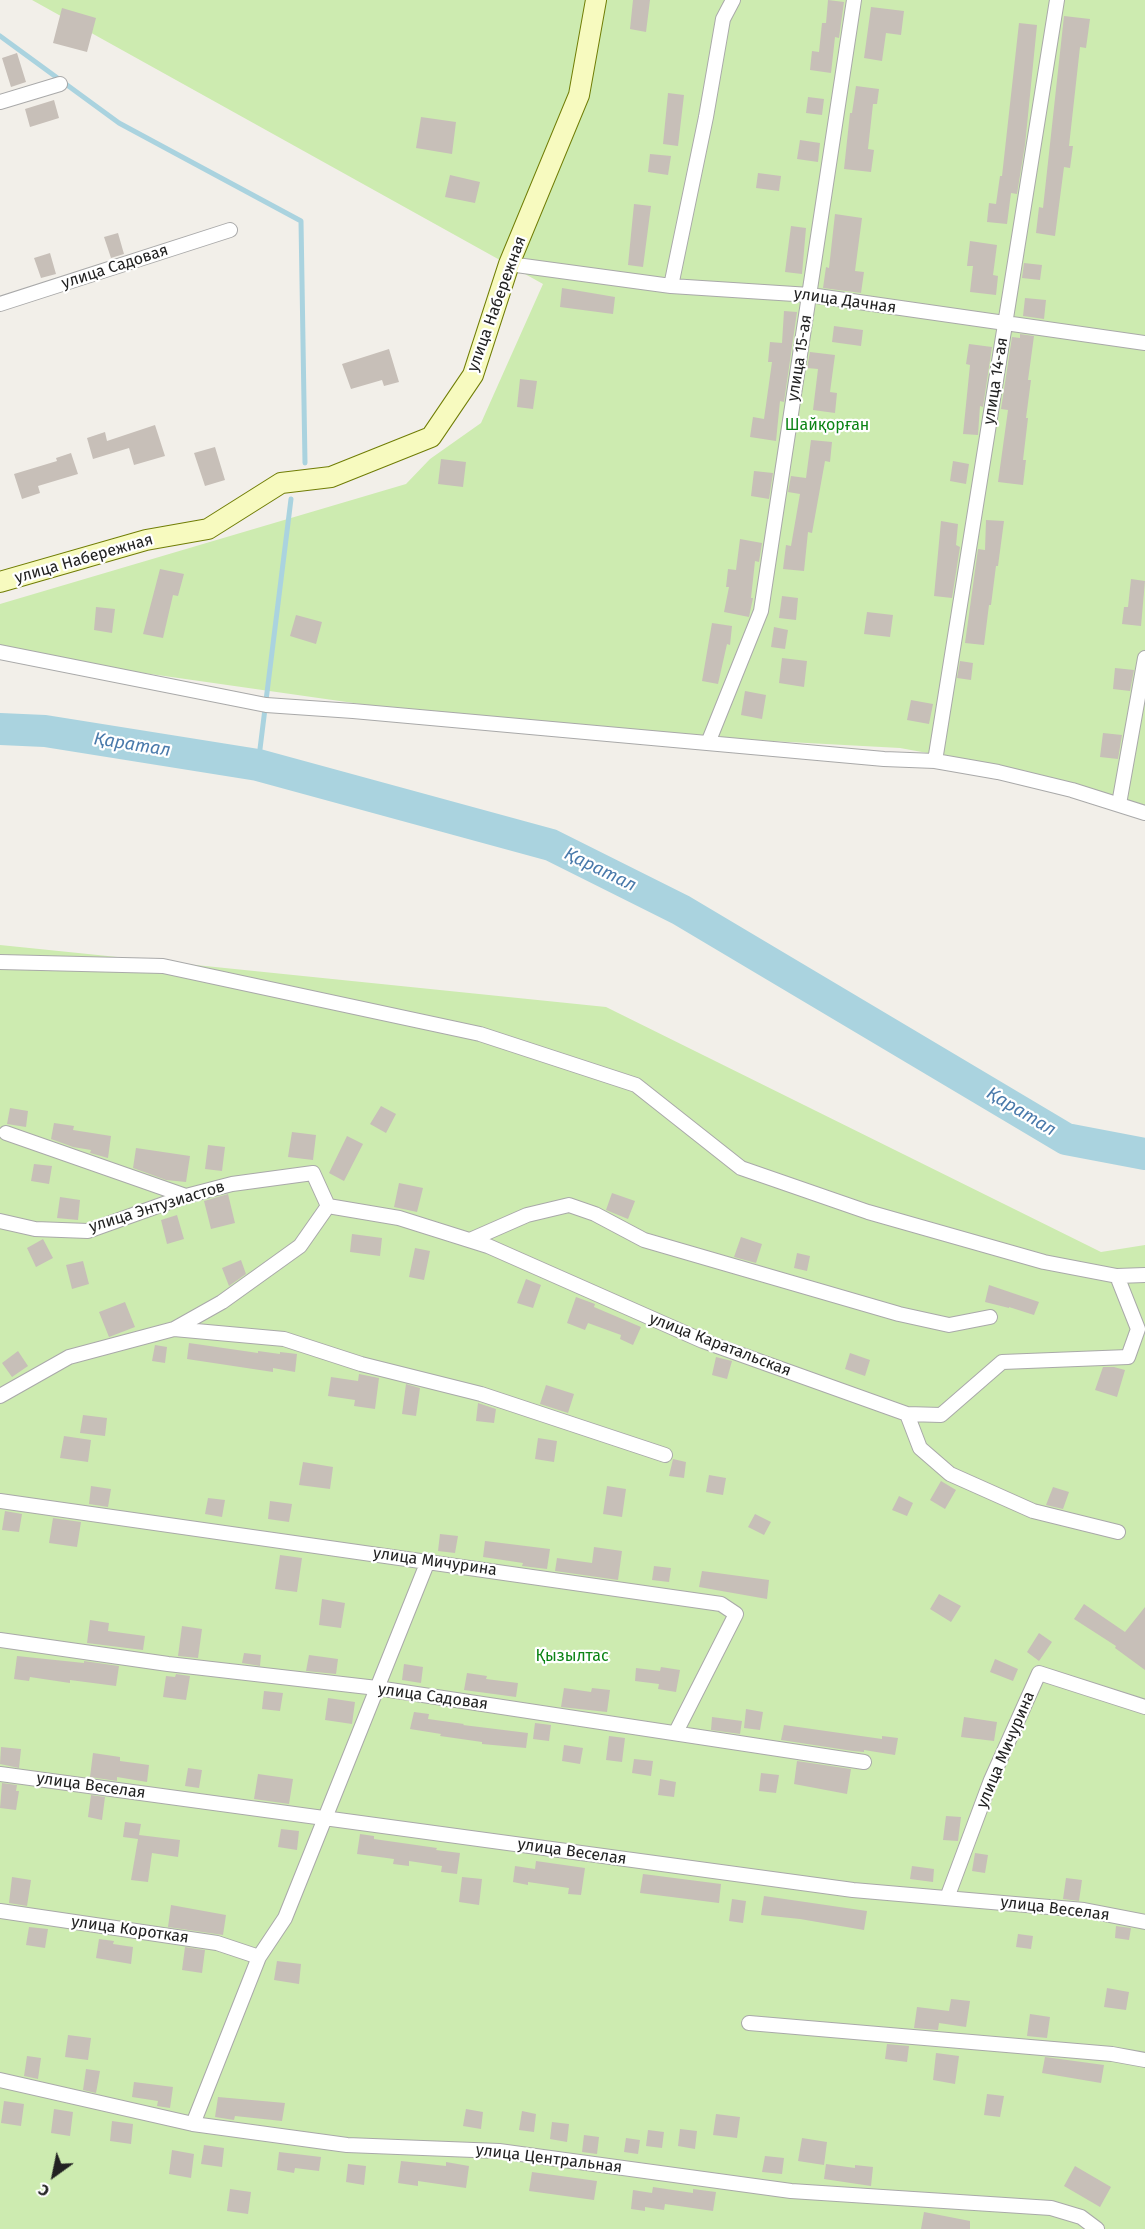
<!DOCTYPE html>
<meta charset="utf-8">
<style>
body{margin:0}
#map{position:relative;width:1145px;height:2229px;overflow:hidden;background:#f2efe9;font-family:"Fira Sans",sans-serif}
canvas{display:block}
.north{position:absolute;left:24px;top:2145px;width:60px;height:60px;-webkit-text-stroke:4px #fff;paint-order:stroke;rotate:213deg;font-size:16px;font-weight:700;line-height:24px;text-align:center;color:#222}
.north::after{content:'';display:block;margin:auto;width:21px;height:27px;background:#222;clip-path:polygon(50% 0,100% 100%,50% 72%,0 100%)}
</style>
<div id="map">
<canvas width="1145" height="2229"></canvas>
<div class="north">С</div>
</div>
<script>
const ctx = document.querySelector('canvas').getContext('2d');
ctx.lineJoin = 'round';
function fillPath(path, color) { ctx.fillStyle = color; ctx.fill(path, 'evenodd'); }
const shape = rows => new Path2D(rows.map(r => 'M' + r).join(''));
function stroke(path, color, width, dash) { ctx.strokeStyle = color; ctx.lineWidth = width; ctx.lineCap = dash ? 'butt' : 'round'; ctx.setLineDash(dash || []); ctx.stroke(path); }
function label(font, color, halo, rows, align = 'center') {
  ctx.font = font + ' "Fira Sans",sans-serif'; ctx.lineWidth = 4.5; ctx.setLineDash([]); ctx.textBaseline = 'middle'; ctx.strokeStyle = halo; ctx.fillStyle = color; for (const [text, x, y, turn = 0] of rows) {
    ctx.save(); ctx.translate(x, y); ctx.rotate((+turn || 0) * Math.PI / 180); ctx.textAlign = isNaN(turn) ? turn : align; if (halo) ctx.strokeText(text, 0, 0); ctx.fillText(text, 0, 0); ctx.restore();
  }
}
const grass = shape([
 [32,0,1145,0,1145,816,1026,771,900,748,529,728,3,653,0,647,0,604,406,484,430,459,481,423,543,284],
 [0,945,606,1007,1101,1252,1145,1245,1145,2229,0,2229]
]);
const stream = shape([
 [0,36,119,123,301,221,305,463],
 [258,765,291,499]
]);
const river = shape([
 [0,729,45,731,258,765,551,845,681,910,1066,1139,1145,1154]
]);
const building = shape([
 [633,0,650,0,646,32,630,29],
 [828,0,844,2,839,38,835,37,831,73,810,70,812,51,819,52,822,23,826,23],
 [871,7,904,11,901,35,886,33,882,61,864,58],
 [62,8,96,18,87,52,53,43],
 [1064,16,1090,19,1086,48,1080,47,1069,146,1073,146,1070,168,1064,167,1055,236,1036,233,1039,207,1043,208],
 [1019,23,1037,25,1025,145,1017,194,1011,193,1007,224,987,222,989,203,996,204,1000,176,1002,176],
 [17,53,26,82,11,87,2,58],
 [856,86,879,89,877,104,873,104,868,149,874,150,871,172,844,169,850,113,852,113],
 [668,93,684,95,678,146,663,144],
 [808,97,824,99,822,115,806,113],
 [54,100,59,118,30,127,25,109],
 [421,117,456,122,452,154,416,148],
 [800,140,820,143,818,162,797,159],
 [650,154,671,156,668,175,648,172],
 [758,173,781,176,779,191,756,188],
 [450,175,480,182,475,203,445,197],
 [634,204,651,206,643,267,628,265],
 [835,214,862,218,855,271,864,272,861,293,823,288,826,267,829,268],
 [791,226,806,228,802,274,785,272],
 [118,233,124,254,111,258,104,237],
 [970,241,997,245,993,275,998,276,996,295,970,292,973,266,967,266],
 [50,253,56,274,41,278,34,258],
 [1024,263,1042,265,1040,280,1022,278],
 [562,288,615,297,613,314,560,307],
 [1025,298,1046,300,1044,319,1023,316],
 [784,311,797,312,784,402,780,401,776,441,750,437,753,417,764,419,772,362,768,362,770,342,782,343],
 [834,326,863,330,861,346,832,342],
 [1020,334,1034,336,1028,380,1031,380,1026,418,1028,418,1023,460,1026,460,1023,485,998,482,1008,410,1001,409,1012,337,1020,338],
 [969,344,992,347,983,407,980,406,978,435,963,434,970,365,966,364],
 [389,349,399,382,384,386,382,380,351,389,342,364],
 [810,352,835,355,830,392,837,393,835,413,813,410,818,369,807,368],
 [520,379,537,381,533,409,517,407],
 [155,425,165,456,134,465,129,448,93,459,87,438,105,432,107,441],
 [811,440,832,442,830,462,825,461,812,533,808,532,804,571,783,569,786,545,791,546,800,494,788,492,791,476,806,478],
 [215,447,225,480,205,486,194,453],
 [71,453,78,474,38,486,40,493,22,499,14,474,57,461,56,458],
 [441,459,466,462,463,487,438,484],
 [953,461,969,464,966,484,950,481],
 [754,471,773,473,769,499,751,496],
 [986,520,1004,521,998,566,996,566,991,605,989,605,984,645,965,643,978,549,985,550],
 [941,521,958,524,956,545,960,547,952,598,934,596],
 [740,539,762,543,759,562,755,561,751,598,753,598,749,617,724,612,729,587,726,587,728,569,736,570],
 [160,569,184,574,178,596,173,595,163,638,143,634],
 [1131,579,1145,581,1141,626,1122,624,1124,607,1128,607],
 [782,596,798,598,796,620,779,618],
 [96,607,115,609,112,633,94,630],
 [867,612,893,615,890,637,864,634],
 [296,615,322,622,316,644,290,636],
 [712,623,732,626,730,645,727,644,718,684,702,681],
 [774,627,788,630,785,649,771,647],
 [782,658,807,661,804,687,779,683],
 [960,661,973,663,971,680,957,678],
 [1115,668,1134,670,1130,691,1113,689],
 [745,691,766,695,762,719,741,715],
 [911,700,933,704,929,724,907,720],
 [1103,733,1122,735,1118,759,1100,757],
 [381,1106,396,1114,386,1133,370,1124],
 [10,1108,28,1111,26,1127,7,1124],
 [54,1123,74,1126,73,1130,111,1136,108,1158,90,1153,91,1150,73,1147,51,1139],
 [292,1132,316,1135,313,1160,288,1157],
 [347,1136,363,1144,344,1181,329,1173],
 [208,1145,225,1147,222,1171,205,1169],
 [136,1148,190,1156,186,1182,166,1180,133,1168],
 [34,1164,52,1166,49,1184,31,1181],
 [399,1183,423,1188,417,1212,394,1207],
 [612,1193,635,1201,628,1219,606,1210],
 [228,1194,235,1223,211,1229,204,1201],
 [60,1197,80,1200,78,1220,57,1218],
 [177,1215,184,1239,167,1244,161,1220],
 [352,1234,382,1238,380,1256,350,1252],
 [741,1237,762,1244,756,1263,734,1257],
 [43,1239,53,1258,36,1267,27,1248],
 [415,1248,430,1251,424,1280,409,1277],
 [797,1253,810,1256,807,1271,794,1268],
 [241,1260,246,1274,229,1286,222,1268],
 [83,1261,89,1284,72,1289,66,1265],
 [526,1279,541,1285,533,1308,517,1303],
 [989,1285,1039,1302,1034,1315,1009,1307,1009,1308,985,1302],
 [576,1297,595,1304,594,1307,641,1327,633,1345,620,1339,621,1335,588,1323,585,1330,567,1323],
 [125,1302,135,1327,109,1337,99,1312],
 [189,1343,258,1353,258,1351,280,1354,280,1352,297,1354,295,1372,273,1368,273,1372,187,1359],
 [155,1345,167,1347,165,1363,152,1361],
 [18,1351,28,1366,12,1377,2,1363],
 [850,1353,870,1360,865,1376,845,1369],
 [716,1357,732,1361,727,1379,712,1375],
 [1103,1367,1114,1367,1125,1370,1117,1397,1095,1390],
 [359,1374,379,1378,375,1409,354,1406,355,1400,328,1396,331,1377,358,1381],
 [406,1384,420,1388,416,1416,402,1414],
 [546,1385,574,1394,568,1413,540,1404],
 [478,1403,496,1409,494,1423,476,1421],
 [83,1415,107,1418,105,1436,80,1433],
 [64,1436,91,1440,88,1462,60,1458],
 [538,1438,557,1441,554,1462,535,1459],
 [673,1459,686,1462,684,1478,669,1476],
 [303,1462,333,1467,330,1489,299,1485],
 [709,1475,726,1478,723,1495,706,1492],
 [941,1481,956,1490,945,1509,930,1500],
 [91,1486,111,1489,108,1507,89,1504],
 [607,1486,626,1489,622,1517,603,1514],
 [1053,1487,1069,1492,1063,1509,1046,1505],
 [899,1496,913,1503,907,1516,892,1510],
 [208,1498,225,1500,222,1517,205,1514],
 [270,1501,292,1504,289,1522,268,1519],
 [5,1511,22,1514,19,1532,2,1530],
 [755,1514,771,1522,764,1535,748,1527],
 [53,1518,81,1522,77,1547,49,1543],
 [440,1534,458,1536,455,1553,438,1551],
 [485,1541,550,1549,547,1569,522,1566,523,1563,483,1557],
 [594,1547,622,1551,618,1580,555,1571,557,1558,592,1563],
 [280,1555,302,1558,297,1592,275,1589],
 [654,1566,671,1568,669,1582,652,1580],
 [702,1571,769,1580,767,1599,699,1587],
 [939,1594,961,1606,951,1622,930,1609],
 [322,1599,345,1603,341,1628,319,1625],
 [1084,1604,1125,1632,1145,1607,1145,1670,1115,1648,1116,1646,1074,1619],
 [90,1620,109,1623,108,1631,145,1636,143,1650,87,1643],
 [182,1626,202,1629,198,1658,178,1656],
 [1039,1633,1052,1642,1039,1661,1027,1652],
 [244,1653,261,1655,260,1666,242,1663],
 [309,1655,338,1659,336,1674,306,1671],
 [17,1656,84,1663,84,1661,119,1666,116,1686,70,1680,70,1683,30,1677,29,1681,14,1679],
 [995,1659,1018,1669,1013,1681,990,1672],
 [404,1664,423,1667,421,1683,402,1680],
 [661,1667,680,1670,676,1692,658,1689,659,1684,635,1681,636,1668,660,1671],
 [467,1673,487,1676,486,1679,518,1683,516,1697,464,1690],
 [176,1674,190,1676,186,1700,163,1697,166,1676,175,1677],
 [564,1688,591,1692,592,1688,610,1690,607,1712,561,1707],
 [264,1691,283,1693,280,1711,262,1709],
 [328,1698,355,1702,352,1724,325,1720],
 [746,1709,763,1712,760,1730,744,1728],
 [414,1712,429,1714,428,1719,464,1724,463,1725,528,1733,526,1748,482,1744,482,1742,440,1736,441,1734,410,1729],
 [712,1717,742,1721,740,1734,711,1730],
 [964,1717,997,1722,994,1741,961,1737],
 [535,1723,551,1725,549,1741,533,1739],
 [784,1725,882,1739,882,1736,898,1738,895,1755,864,1750,864,1752,853,1751,781,1740],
 [609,1736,625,1738,622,1762,606,1760],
 [564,1745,583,1748,580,1764,562,1761],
 [1,1747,21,1749,19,1768,0,1764],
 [93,1753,120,1757,120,1761,149,1765,147,1782,117,1777,117,1781,90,1777],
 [634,1759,653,1761,651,1776,632,1773],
 [797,1761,851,1769,847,1794,794,1784],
 [188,1768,202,1770,199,1788,185,1786],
 [761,1773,779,1775,776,1793,759,1791],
 [258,1774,293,1779,289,1804,254,1799],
 [660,1779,676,1782,674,1797,658,1795],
 [2,1783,17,1785,16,1791,19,1791,16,1810,0,1808],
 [91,1795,105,1797,102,1820,88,1817],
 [946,1816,961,1817,958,1841,943,1840],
 [125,1822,141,1824,139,1835,180,1840,178,1857,152,1853,148,1882,131,1880,138,1839,123,1837],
 [281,1829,299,1831,297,1850,278,1847],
 [360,1834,374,1836,374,1839,437,1848,436,1850,460,1853,457,1874,441,1872,442,1866,409,1861,409,1866,393,1864,394,1859,357,1854],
 [975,1853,988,1855,985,1873,972,1871],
 [536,1861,585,1868,581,1895,568,1894,569,1888,528,1882,528,1885,513,1882,515,1866,535,1869],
 [912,1866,934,1869,933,1882,910,1879],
 [643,1874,721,1884,719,1903,640,1893],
 [12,1877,31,1880,27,1906,9,1903],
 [462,1877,482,1879,479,1905,459,1902],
 [1066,1878,1082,1880,1079,1901,1063,1899],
 [764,1896,867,1911,864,1930,800,1919,761,1915],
 [732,1899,746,1901,743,1923,729,1921],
 [171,1905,226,1915,223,1935,168,1927],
 [1116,1926,1131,1928,1129,1940,1115,1938],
 [29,1927,48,1929,45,1948,26,1945],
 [1018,1934,1033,1936,1031,1949,1016,1947],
 [99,1939,114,1941,113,1944,133,1947,131,1964,96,1958],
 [185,1947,205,1950,202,1973,182,1970],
 [277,1961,301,1964,299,1984,274,1980],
 [1107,1988,1129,1992,1126,2010,1104,2007],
 [951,1999,970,2001,966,2027,939,2023,938,2030,914,2028,917,2007,949,2011],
 [1030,2014,1050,2017,1047,2038,1027,2036],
 [68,2035,91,2038,88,2060,65,2057],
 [887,2044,909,2046,907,2062,885,2059],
 [936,2053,959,2056,955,2084,933,2080],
 [27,2056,41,2058,38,2079,24,2076],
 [1045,2057,1104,2065,1101,2083,1042,2073],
 [86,2069,100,2071,96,2093,83,2090],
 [134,2082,173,2087,170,2108,157,2106,158,2101,132,2097],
 [987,2094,1004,2096,1000,2117,984,2115],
 [218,2097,285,2103,282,2121,235,2116,234,2120,215,2117],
 [4,2101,24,2104,21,2126,1,2123],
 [54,2109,73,2112,70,2136,51,2133],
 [466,2109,483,2112,481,2129,463,2126],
 [522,2111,536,2114,534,2132,519,2130],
 [716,2114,740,2117,737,2138,713,2135],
 [112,2121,133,2124,131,2144,110,2141],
 [552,2122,569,2124,567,2142,550,2139],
 [680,2129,697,2131,695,2149,678,2146],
 [648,2130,664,2132,662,2148,646,2146],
 [584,2135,599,2137,597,2154,582,2152],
 [626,2138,640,2140,638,2154,624,2152],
 [802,2138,827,2142,824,2165,798,2161],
 [204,2145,224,2148,222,2167,201,2164],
 [172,2150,194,2154,191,2178,169,2174],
 [279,2152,321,2157,319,2171,295,2168,294,2173,277,2170],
 [765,2156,784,2158,782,2174,762,2172],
 [401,2161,446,2166,446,2162,469,2166,466,2188,418,2181,418,2186,398,2183],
 [348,2164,366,2166,364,2185,346,2182],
 [826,2164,855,2168,855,2165,873,2167,871,2186,824,2179],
 [1075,2166,1111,2187,1100,2207,1064,2186],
 [532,2172,597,2181,594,2200,529,2191],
 [653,2187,693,2193,693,2189,716,2192,713,2211,665,2204,664,2210,645,2207,645,2211,631,2209,633,2190,652,2193],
 [230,2189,251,2192,248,2214,227,2211],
 [924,2212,970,2221,970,2229,921,2229]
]);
const street = shape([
 [0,102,60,84],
 [509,264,671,286,810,295,1145,343],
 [671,286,706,117,723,19,733,0],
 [0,304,230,230],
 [0,652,266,705,353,711,884,759,935,761,998,772,1072,790,1145,813],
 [708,743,761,611,854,0],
 [935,761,1057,0],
 [1119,804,1145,658],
 [0,962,163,966,480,1034,636,1085,741,1168,868,1212,1044,1262,1117,1276,1145,1275],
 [6,1133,186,1196],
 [0,1221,35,1229,88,1231,186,1196,232,1184,313,1173,328,1206,399,1218,488,1246,703,1341,907,1414,920,1448,950,1474,1033,1511,1118,1532],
 [470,1240,527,1215,569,1205,595,1214,644,1240,899,1314,949,1325,990,1317],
 [174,1329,284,1339,361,1364,481,1394,665,1455],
 [0,1396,69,1357,174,1329,222,1302,300,1246,328,1206],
 [907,1414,941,1415,1002,1362,1128,1357,1138,1329,1117,1276],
 [0,1501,721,1604,736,1614,676,1732],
 [0,1640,168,1664,377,1688,864,1762],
 [0,1774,853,1890,1084,1910,1145,1922],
 [947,1898,991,1780,1039,1673,1145,1707],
 [0,1911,217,1943,259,1957],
 [749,2023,1112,2054,1145,2060],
 [0,2080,193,2124,347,2145,499,2151,791,2191,1051,2208,1081,2217,1097,2229],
 [193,2124,259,1957,285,1918,428,1561]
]);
const secondary = shape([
 [0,582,146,540,208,529,281,483,331,477,431,437,473,375,509,264,579,95,596,0]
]);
const streetNames = [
 ["улица Садовая",115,267,-18],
 ["улица Дачная",845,301,8],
 ["улица Набережная",497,304,-70],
 ["улица 15-ая",800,358,-81],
 ["улица 14-ая",996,381,-81],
 ["улица Набережная",84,559,-16],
 ["улица Энтузиастов",157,1207,-17],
 ["улица Каратальская",720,1345,21],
 ["улица Мичурина",435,1562,8],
 ["улица Садовая",433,1697,8],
 ["улица Мичурина",1006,1750,-67],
 ["улица Веселая",91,1786,8],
 ["улица Веселая",572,1852,8],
 ["улица Веселая",1055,1909,7],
 ["улица Короткая",130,1930,8],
 ["улица Центральная",549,2159,7]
];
const parkNames = [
 ["Шайқорған",827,426],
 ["Қызылтас",572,1657]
];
const waterNames = [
 ["Қаратал",132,745,9],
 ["Қаратал",600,870,26],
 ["Қаратал",1021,1112,31]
];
fillPath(grass, '#cdebb0');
stroke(stream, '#aad3df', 5);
stroke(river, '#aad3df', 32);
fillPath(building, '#c7bfb8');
stroke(street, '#a9a9a9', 16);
stroke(secondary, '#707d05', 22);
stroke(street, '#fff', 14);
stroke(secondary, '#f7fabf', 20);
label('16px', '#222', '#fff', streetNames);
label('16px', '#0c8416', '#fff', parkNames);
label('italic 18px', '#4a7aab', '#fff', waterNames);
</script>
